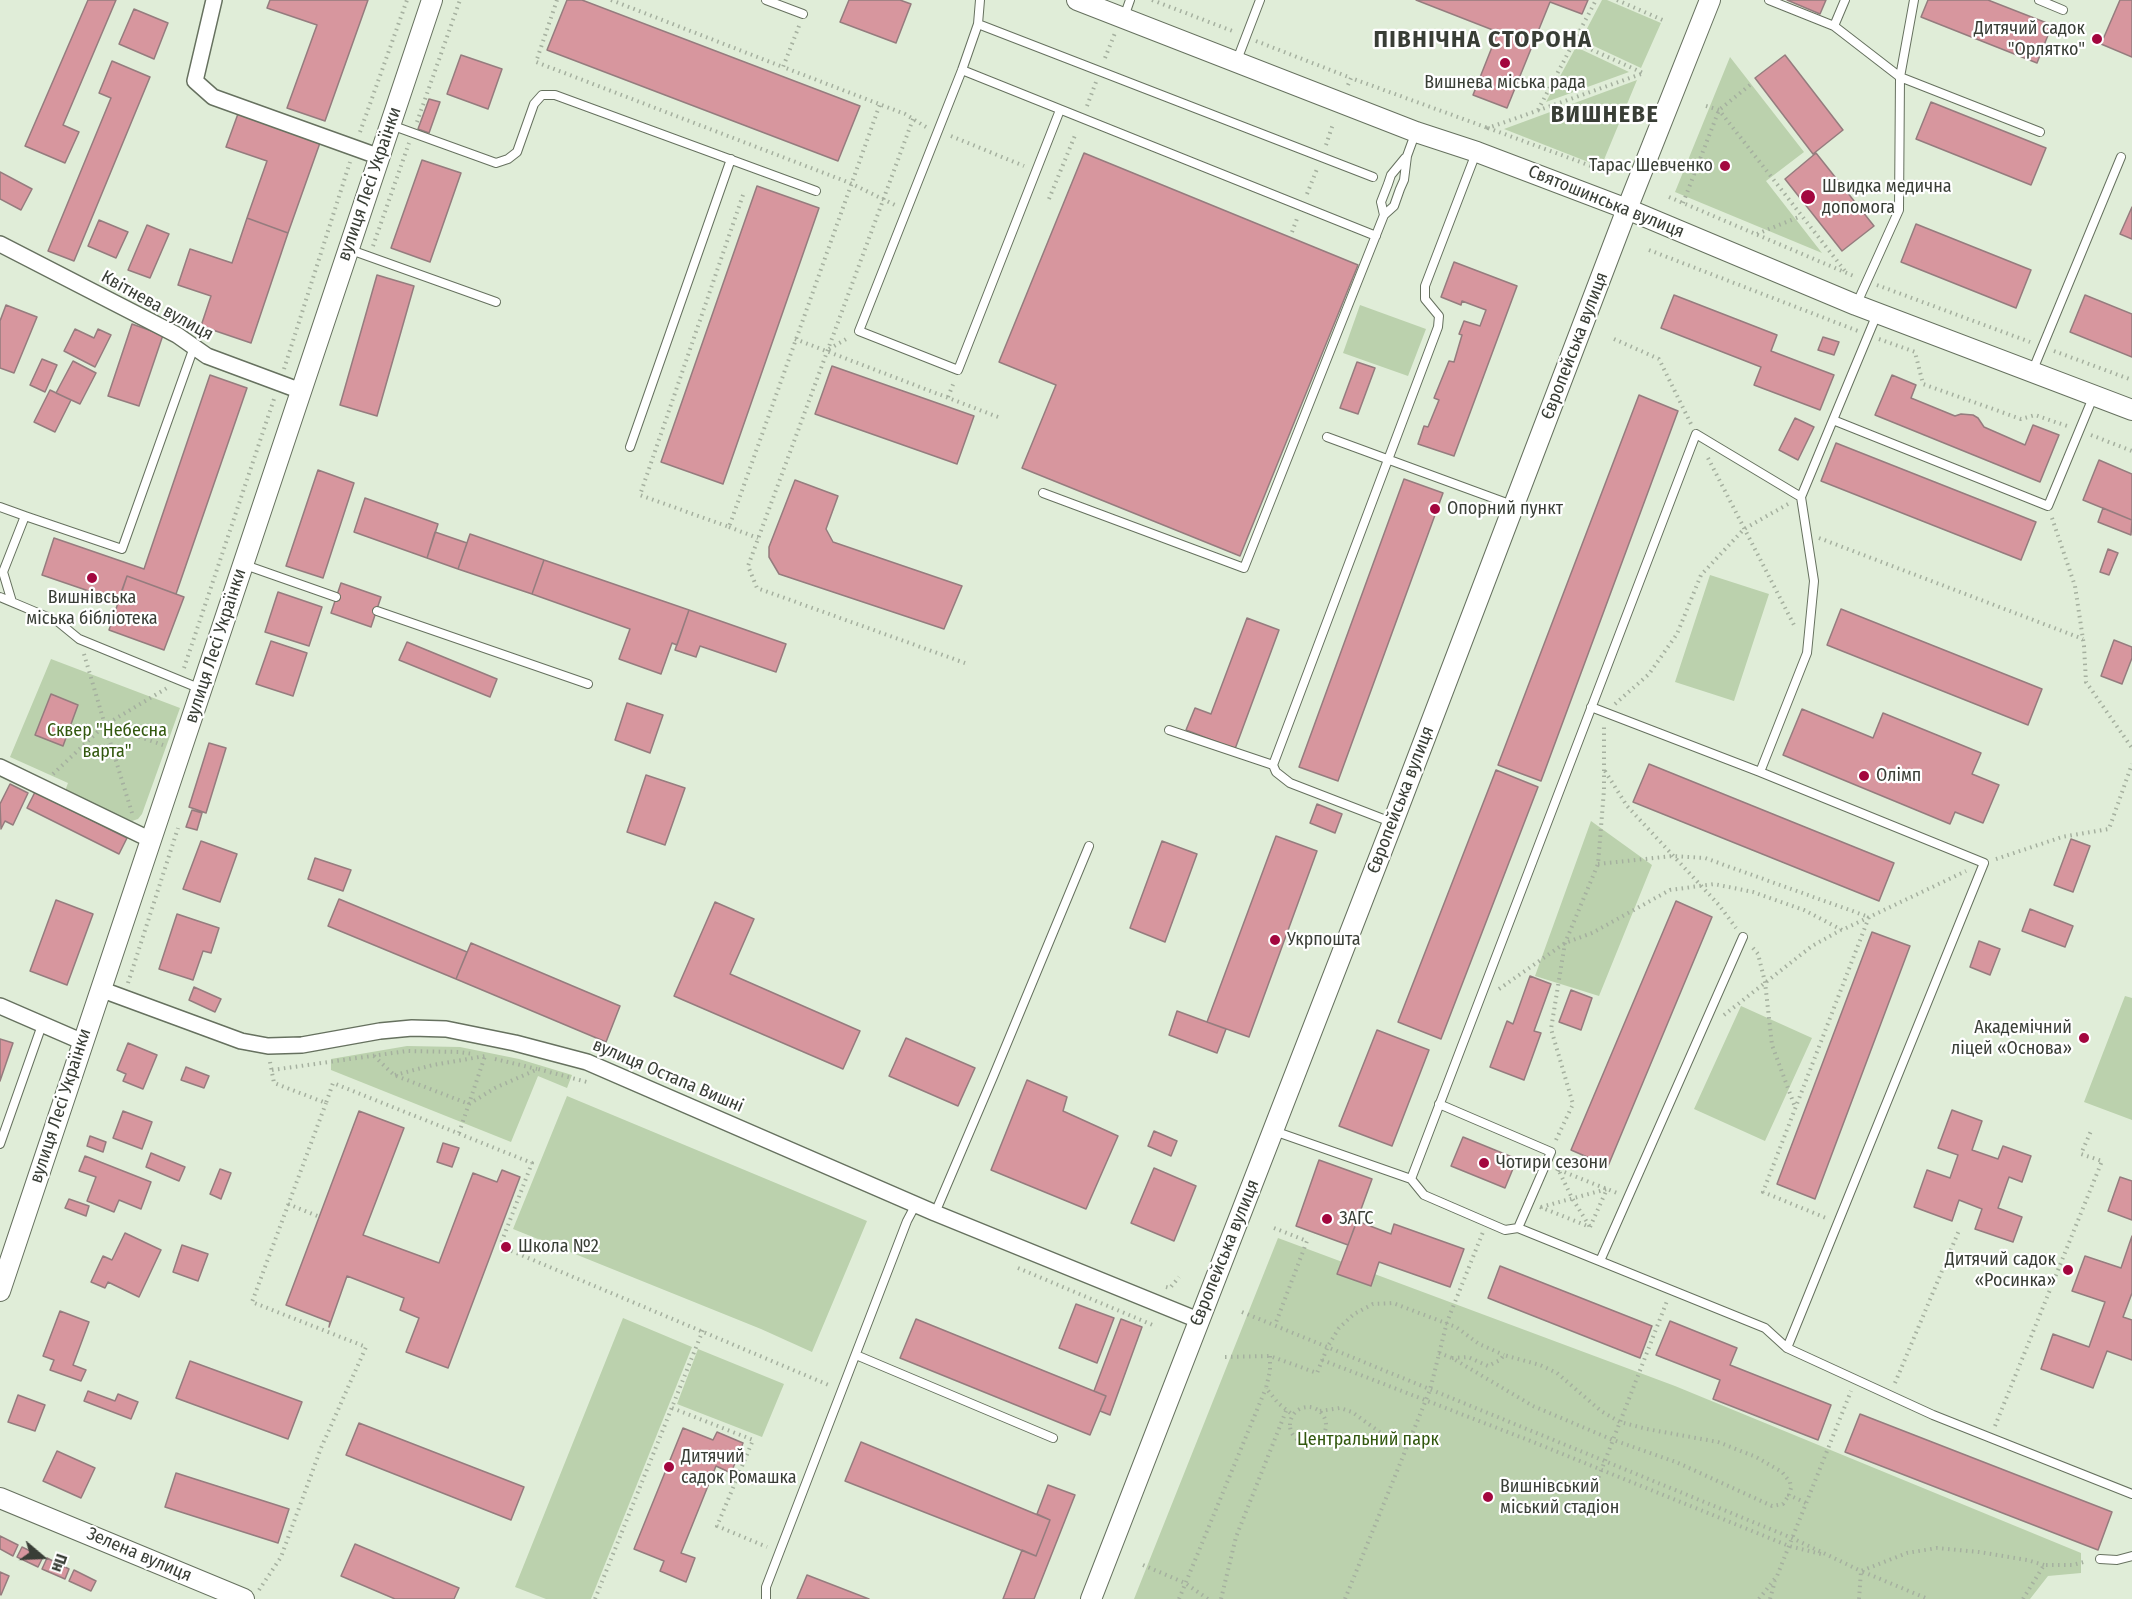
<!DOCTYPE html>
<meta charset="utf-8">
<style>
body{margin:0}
#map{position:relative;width:2132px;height:1599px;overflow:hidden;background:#e0edd8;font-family:"Fira Sans Condensed",sans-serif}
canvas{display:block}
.north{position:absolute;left:12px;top:1527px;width:60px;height:60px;-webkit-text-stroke:4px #fff;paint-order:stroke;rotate:109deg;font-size:16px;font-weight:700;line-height:24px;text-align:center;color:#393e36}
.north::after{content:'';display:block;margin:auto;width:21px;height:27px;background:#393e36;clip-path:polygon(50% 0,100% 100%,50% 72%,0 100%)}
</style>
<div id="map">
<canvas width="2132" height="1599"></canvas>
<div class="north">Пн</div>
</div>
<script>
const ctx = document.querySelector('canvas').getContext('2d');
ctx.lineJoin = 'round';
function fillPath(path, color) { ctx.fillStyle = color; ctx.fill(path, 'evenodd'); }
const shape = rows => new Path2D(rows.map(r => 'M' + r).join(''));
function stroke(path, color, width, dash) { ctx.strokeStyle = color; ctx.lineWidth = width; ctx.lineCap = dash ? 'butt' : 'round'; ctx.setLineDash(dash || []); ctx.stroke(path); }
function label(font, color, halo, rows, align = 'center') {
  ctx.font = font + ' "Fira Sans Condensed",sans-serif'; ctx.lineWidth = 4.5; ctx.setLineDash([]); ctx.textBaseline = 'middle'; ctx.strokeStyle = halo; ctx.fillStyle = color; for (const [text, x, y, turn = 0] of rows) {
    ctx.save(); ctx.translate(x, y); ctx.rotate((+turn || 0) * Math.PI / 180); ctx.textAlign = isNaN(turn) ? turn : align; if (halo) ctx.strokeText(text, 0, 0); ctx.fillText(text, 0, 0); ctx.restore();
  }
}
const green = shape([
 [1602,0,1607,0,1661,23,1641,68,1581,40],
 [1576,47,1629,72,1546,102],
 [1730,57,1804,152,1766,181,1822,253,1675,192],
 [1637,80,1601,167,1504,129],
 [1360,305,1426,329,1408,376,1343,353],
 [1710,575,1769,594,1734,701,1675,682],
 [51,659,180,708,142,814,138,819,132,821,65,791,68,783,10,757],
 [1591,821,1652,865,1599,996,1535,976],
 [2125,996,2132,998,2132,1120,2084,1102],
 [1741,1006,1812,1038,1765,1141,1694,1109],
 [407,1046,460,1047,519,1059,572,1075,567,1088,538,1076,511,1142,331,1070,331,1059],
 [567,1096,867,1221,812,1352,761,1329,513,1229],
 [1278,1238,1675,1386,2081,1553,2081,1573,2048,1576,2030,1599,1134,1599],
 [623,1318,692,1347,591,1599,546,1599,515,1587],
 [698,1349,784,1384,762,1437,677,1404]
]);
const building = shape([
 [88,0,116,0,63,125,79,132,65,163,25,146,88,0],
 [270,0,368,0,325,121,287,108,317,25,267,8,270,0],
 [567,0,582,0,860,106,838,161,547,50,567,0],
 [849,0,900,0,911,4,896,43,840,22,849,0],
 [1416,0,1588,0,1582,14,1550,2,1507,108,1473,95,1498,32,1416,0],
 [1787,0,1826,0,1820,14,1787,0],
 [1928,0,1988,0,2052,25,2037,63,1921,17,1928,0],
 [2120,0,2132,0,2132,57,2101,44,2120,0],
 [134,9,168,23,154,59,119,44,134,9],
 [461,55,502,69,488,109,447,94,461,55],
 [1785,55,1843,130,1813,154,1755,78,1785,55],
 [112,61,150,77,74,261,48,251,111,98,99,93,112,61],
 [429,99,440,102,429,133,418,129,429,99],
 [1931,102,2046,148,2031,185,1916,139,1931,102],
 [239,111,321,140,288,233,247,218,267,161,226,147,239,111],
 [1084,153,1358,265,1240,556,1022,468,1056,385,999,362,1084,153],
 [1816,153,1874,226,1842,251,1785,179,1816,153],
 [422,160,461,173,430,262,391,248,422,160],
 [0,172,32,189,21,210,0,199,0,172],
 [757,186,819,208,723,484,661,462,757,186],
 [2132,207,2132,239,2120,234,2132,207],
 [247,218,288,233,251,343,201,326,211,296,178,285,190,249,232,263,247,218],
 [99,220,128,232,116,258,88,246,99,220],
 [1916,224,2031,270,2016,308,1901,262,1916,224],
 [147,225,169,234,150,278,128,270,147,225],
 [1454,262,1517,286,1454,456,1418,444,1424,426,1428,427,1439,400,1434,398,1449,361,1454,362,1462,335,1459,334,1464,321,1480,326,1486,310,1462,301,1461,305,1441,297,1454,262],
 [377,275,414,286,377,416,340,405,377,275],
 [1674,295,1777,335,1771,351,1834,375,1820,410,1754,385,1761,367,1661,328,1674,295],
 [2085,295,2132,314,2132,357,2070,332,2085,295],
 [6,305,37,317,14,373,0,368,0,321,6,305],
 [132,324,163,335,139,406,108,396,132,324],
 [75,329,94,338,98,329,111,335,95,367,64,351,75,329],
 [1823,337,1839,342,1834,355,1818,350,1823,337],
 [42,359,57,365,45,392,30,385,42,359],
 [73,361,96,373,80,404,56,393,73,361],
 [1357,362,1375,368,1358,414,1340,408,1357,362],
 [832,366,974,416,957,464,815,414,832,366],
 [210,375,247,388,176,594,127,576,118,601,42,575,54,538,144,569,210,375],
 [1892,375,1916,385,1911,398,1955,416,1961,414,1973,415,1978,418,1984,427,2025,445,2033,425,2059,435,2040,482,1875,415,1892,375],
 [50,390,71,400,55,432,34,422,50,390],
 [1639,395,1678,411,1541,781,1498,765,1639,395],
 [1795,418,1814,427,1798,460,1779,450,1795,418],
 [1836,443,2036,522,2021,560,1821,481,1836,443],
 [2099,460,2132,474,2132,520,2083,500,2099,460],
 [318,470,354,483,323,578,286,566,318,470],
 [1404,479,1443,493,1338,781,1299,767,1404,479],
 [795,480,838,496,826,529,833,542,962,586,944,629,779,574,769,557,769,547,795,480],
 [365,498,438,524,427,558,354,532,365,498],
 [2103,508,2132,520,2131,535,2098,522,2103,508],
 [435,532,467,543,458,569,427,558,435,532],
 [470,534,544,560,532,594,458,569,470,534],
 [2108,549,2118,553,2109,575,2100,572,2108,549],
 [544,560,689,610,677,645,672,643,661,674,619,659,630,629,532,594,544,560],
 [127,576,184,597,164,650,109,630,127,576],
 [341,583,381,597,371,627,331,613,341,583],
 [278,592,322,607,309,646,265,632,278,592],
 [1841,609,2042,689,2028,725,1827,645,1841,609],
 [689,610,786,644,776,672,700,646,696,657,675,650,689,610],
 [1247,618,1279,630,1235,749,1186,730,1195,708,1211,714,1247,618],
 [2114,640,2132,647,2132,658,2122,684,2101,676,2114,640],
 [271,641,307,653,293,696,256,684,271,641],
 [407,642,497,679,490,697,399,660,407,642],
 [51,694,78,705,63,746,35,735,51,694],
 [627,703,663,715,650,753,615,740,627,703],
 [1802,709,1873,738,1883,713,1981,753,1972,774,1999,785,1983,823,1955,812,1950,824,1783,755,1802,709],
 [209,743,226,748,206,813,189,807,209,743],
 [1649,764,1894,863,1879,901,1633,802,1649,764],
 [1496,770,1538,787,1441,1039,1398,1022,1496,770],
 [646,775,685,788,665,845,627,832,646,775],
 [10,784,28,793,13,825,5,821,1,829,0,804,10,784],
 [35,792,127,838,119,854,27,808,35,792],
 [1317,804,1342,814,1335,833,1310,823,1317,804],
 [192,810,202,813,197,830,186,827,192,810],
 [1276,836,1317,851,1249,1037,1207,1022,1276,836],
 [2071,839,2090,846,2073,892,2054,885,2071,839],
 [201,841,237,854,220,902,183,889,201,841],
 [1162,841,1197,854,1165,942,1130,928,1162,841],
 [315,858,351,870,343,891,308,879,315,858],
 [339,899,467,952,456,979,328,926,339,899],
 [56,900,93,914,67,985,30,971,56,900],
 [1676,901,1712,917,1608,1166,1571,1150,1676,901],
 [715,902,754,919,730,974,860,1031,843,1069,674,996,715,902],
 [2030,909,2073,926,2065,947,2022,931,2030,909],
 [177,914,219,928,211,953,203,951,193,980,159,969,177,914],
 [1872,932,1910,946,1815,1199,1777,1184,1872,932],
 [1979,941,2000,949,1990,975,1970,967,1979,941],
 [471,943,620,1006,606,1042,456,979,471,943],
 [1530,976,1551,984,1534,1031,1541,1033,1524,1080,1490,1067,1507,1021,1513,1024,1530,976],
 [194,987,221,999,215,1012,189,1000,194,987],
 [1571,990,1592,998,1581,1030,1559,1022,1571,990],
 [1177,1011,1226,1029,1217,1053,1169,1035,1177,1011],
 [1377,1030,1429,1050,1392,1146,1339,1126,1377,1030],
 [906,1038,975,1068,958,1106,889,1076,906,1038],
 [0,1039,13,1043,0,1081,0,1039],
 [128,1043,157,1055,143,1089,123,1081,126,1074,117,1070,128,1043],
 [186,1067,209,1076,204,1088,181,1080,186,1067],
 [1027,1080,1067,1097,1063,1111,1118,1136,1086,1209,991,1170,1027,1080],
 [1952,1110,1982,1121,1972,1150,1998,1159,2003,1146,2031,1156,2022,1182,2009,1177,1998,1208,2022,1217,2013,1242,1975,1229,1982,1209,1959,1200,1952,1221,1914,1207,1927,1170,1950,1178,1958,1155,1938,1148,1952,1110],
 [123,1111,152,1122,142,1149,113,1138,123,1111],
 [359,1111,404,1128,363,1235,439,1263,473,1173,497,1182,502,1170,520,1177,448,1368,406,1352,419,1318,400,1310,404,1298,347,1276,329,1327,330,1322,286,1305,359,1111],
 [1154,1131,1177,1141,1171,1156,1148,1146,1154,1131],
 [90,1136,106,1142,103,1152,87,1146,90,1136],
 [1463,1137,1517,1159,1505,1188,1451,1166,1463,1137],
 [443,1143,459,1148,452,1167,437,1162,443,1143],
 [151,1153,185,1167,179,1181,146,1167,151,1153],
 [85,1156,151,1182,141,1209,119,1200,114,1212,87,1201,96,1177,79,1171,85,1156],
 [1319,1160,1372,1179,1348,1245,1296,1226,1319,1160],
 [1154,1168,1196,1186,1174,1241,1131,1223,1154,1168],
 [220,1169,231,1173,221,1199,210,1194,220,1169],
 [2120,1177,2132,1181,2132,1220,2108,1211,2120,1177],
 [69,1199,89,1206,86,1216,65,1208,69,1199],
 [1357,1221,1391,1234,1394,1224,1464,1249,1450,1287,1379,1262,1371,1286,1337,1274,1357,1221],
 [125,1233,161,1250,139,1297,108,1282,105,1288,91,1282,103,1256,112,1260,125,1233],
 [2132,1236,2132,1293,2123,1317,2132,1320,2132,1360,2107,1351,2093,1388,2041,1369,2053,1334,2089,1347,2105,1302,2072,1291,2085,1256,2121,1268,2132,1236],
 [182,1245,208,1254,198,1281,173,1272,182,1245],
 [1500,1266,1652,1326,1640,1358,1488,1298,1500,1266],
 [1076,1304,1114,1318,1097,1363,1059,1348,1076,1304],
 [60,1311,89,1322,73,1365,86,1370,81,1381,50,1370,54,1360,43,1356,60,1311],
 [916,1319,1106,1396,1090,1435,900,1358,916,1319],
 [1121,1319,1142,1327,1110,1415,1100,1411,1106,1396,1094,1391,1121,1319],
 [1670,1321,1737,1348,1730,1365,1831,1405,1818,1440,1713,1399,1720,1380,1656,1355,1670,1321],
 [190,1361,302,1402,288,1439,176,1398,190,1361],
 [88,1391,115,1401,118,1394,138,1402,131,1419,84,1401,88,1391],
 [18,1395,45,1405,35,1431,8,1422,18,1395],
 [1860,1414,2112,1512,2098,1550,1845,1452,1860,1414],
 [359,1423,524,1487,511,1520,346,1455,359,1423],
 [683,1428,713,1440,717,1432,743,1443,731,1473,716,1466,681,1553,695,1558,686,1582,660,1571,664,1561,634,1549,683,1428],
 [861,1442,1050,1520,1036,1556,845,1481,861,1442],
 [57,1451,95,1468,81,1498,43,1481,57,1451],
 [176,1473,289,1509,278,1543,165,1507,176,1473],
 [1048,1485,1075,1495,1034,1599,1003,1599,1022,1550,1036,1556,1050,1520,1037,1514,1048,1485],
 [0,1536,18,1545,13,1556,0,1549,0,1536],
 [355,1544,459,1588,454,1599,395,1599,341,1576,355,1544],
 [22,1547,43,1557,38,1567,17,1557,22,1547],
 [47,1558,69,1569,65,1579,42,1569,47,1558],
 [74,1570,96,1581,91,1591,69,1581,74,1570],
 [0,1572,9,1576,1,1595,0,1594,0,1572],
 [807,1575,869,1599,797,1599,807,1575]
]);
const path = shape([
 [557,0,536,62,850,183,895,205],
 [611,0,783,67],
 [1152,0,1235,32],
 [1617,0,1665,21],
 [799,26,783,67,905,114,926,127],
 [1256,41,1351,78],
 [1575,42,1643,73],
 [1105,58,1115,33],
 [1348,85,1351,78,1488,128],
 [1087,106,1096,82],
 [1706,106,1719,110,1845,271],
 [1538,110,1596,0],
 [913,119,748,566,757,588,965,663],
 [417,122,460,0],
 [360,132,407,0],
 [951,136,1024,166],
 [1326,145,1333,124],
 [1602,170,1488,128,1644,73],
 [1307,194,1317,169],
 [743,195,640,495,729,527,880,104],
 [1669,197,1856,277],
 [1049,199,1076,133],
 [1683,203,1719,110,1750,85],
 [1292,232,1298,216],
 [1757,234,1801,216],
 [373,246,409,143],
 [1649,250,1858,331],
 [1877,285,2030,342],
 [795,339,998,417],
 [1614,339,1659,359,1691,424],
 [1879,339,1915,352,1923,384,2021,419,2035,415,2067,426],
 [829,349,848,338],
 [2054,351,2132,380],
 [284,369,350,162],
 [948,397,954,382],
 [2091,435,2132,451],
 [1708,458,1795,627],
 [2052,518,2075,586,2084,646,2086,682,2132,748],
 [729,527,758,538],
 [1819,538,2083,639],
 [184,668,274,399],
 [1615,704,1649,674,1677,634,1701,575,1744,529,1788,504],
 [105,725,163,745],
 [1605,771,1627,806,1719,905,1736,928],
 [53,774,105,725,84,654],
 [132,813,105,725,167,688],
 [1996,859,2062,837,2109,829,2132,764],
 [1598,864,1673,856,1705,858,1869,917,1763,1192,1826,1218],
 [1753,948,1758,954,1765,982,1772,1045,1795,1107],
 [128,983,178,828],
 [1499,989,1565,943,1592,933,1670,890,1714,884,1753,892,1804,910,1842,930,1966,871],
 [1724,1015,1812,946,1841,930],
 [374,1056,394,1075,469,1104],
 [495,1059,537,1069],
 [270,1062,274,1083,326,1103,333,1083,532,1163,500,1246,831,1386],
 [272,1070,407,1051,459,1052,473,1054],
 [395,1075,433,1065,485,1056],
 [469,1104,495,1088,538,1069,587,1082],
 [459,1133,485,1056,487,1057],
 [1556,1140,1573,1104,1551,1029,1565,943,1598,864,1604,790,1604,724],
 [1559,1170,1617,1193],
 [1557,1171,1558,1169,1572,1198,1590,1227],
 [288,1204,320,1217],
 [1540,1207,1590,1227,1607,1189],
 [1541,1207,1607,1189],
 [1274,1228,1307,1241,1275,1325],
 [1018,1268,1155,1326],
 [1166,1287,1170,1288,1179,1277],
 [1242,1312,1792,1538,1861,1571,1907,1553,1937,1548,1979,1552,2027,1560,2044,1565],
 [1439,1353,1452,1358,1533,1406,1613,1440,1676,1462,1772,1506,1783,1504,1789,1495],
 [1270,1356,1270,1371,1266,1388,1278,1403,1293,1415],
 [1225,1357,1270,1356,1317,1373,1328,1346,1339,1328,1354,1314,1373,1304,1393,1303,1456,1327,1479,1344,1504,1355],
 [1452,1358,1468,1357,1488,1366,1500,1360,1504,1355,1540,1365,1557,1373,1601,1411,1620,1422,1647,1429,1718,1442,1756,1457,1782,1472,1790,1482,1791,1488,1789,1495,1806,1503],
 [1322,1360,1528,1440,1789,1546,1825,1555],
 [1895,1383,1960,1228],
 '1290 1425a18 18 0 1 1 36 0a18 18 0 1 1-36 0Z',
 [672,1408,753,1440,717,1526,767,1547],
 [1320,1411,1340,1408,1352,1412,1392,1441,1406,1448],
 [1995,1426,2102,1161,2081,1154,2091,1131],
 [1592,1494,1667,1301],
 [1143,1565,1185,1583,1208,1599],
 [259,1590,281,1557,321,1448,366,1347,252,1302,326,1103],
 [595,1599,703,1330],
 [1179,1599,1266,1388],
 [1221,1599,1236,1537,1286,1411],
 [1345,1599,1430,1390,1447,1322,1483,1232],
 [1759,1599,1777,1576,1851,1391],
 [1770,1599,1775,1581],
 [1859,1599,1861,1571,1928,1599],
 [2023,1599,2044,1565,2073,1565,2087,1561]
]);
const service = shape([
 [766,0,803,14],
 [980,0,978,24,962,70,859,331,958,370,1060,110],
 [1769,0,1834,26,1900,77,1899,210,1857,303],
 [1914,0,1900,77,2040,132],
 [2039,0,2063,10],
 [1124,17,1130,0],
 [978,24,1373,177],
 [1834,26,1845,0],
 [1237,60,1260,0],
 [962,70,1376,236],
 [391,125,496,163,508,159,517,152,534,104,542,95,555,95,816,191],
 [1384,215,1381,202,1388,184,1391,175,1405,158],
 [348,249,496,302],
 [2032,372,2121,157],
 [1833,420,2048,506,2094,395],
 [1327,437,1512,505],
 [630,447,731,159],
 [1043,493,1244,568,1384,215,1394,206,1400,189,1404,180,1407,156,1415,134],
 [0,507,25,516],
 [245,565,336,597],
 [0,597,57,621,79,639,201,689],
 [12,602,3,572,25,516,122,549,194,347],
 [377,611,588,684],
 [1591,707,1760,772,1807,653,1814,581,1801,497],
 [1169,730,1273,765],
 [1760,772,1984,863,1787,1348],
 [1391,822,1290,783,1276,772,1273,765,1438,327,1439,316,1425,299,1425,286,1476,153],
 [1439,1104,1551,1152,1518,1228],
 [1274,1131,1411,1179,1424,1195,1505,1230,1518,1228,1765,1328,1787,1348,1933,1415,2132,1494],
 [0,1144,42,1025],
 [1411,1179,1696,434,1801,497,1877,314],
 [935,1213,993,1077,1089,846],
 [1600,1261,1743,937],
 [856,1355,1053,1438],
 [2100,1559,2117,1560,2132,1556],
 [766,1599,766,1587,907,1221,916,1204]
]);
const minor = shape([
 [214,0,195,81,213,97,380,157],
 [0,244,177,335,207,356,301,391],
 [0,767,151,840],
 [100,989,241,1041,268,1046,302,1045,380,1031,412,1028,446,1029,515,1043,587,1062,935,1213,1198,1320],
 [0,1006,83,1042]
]);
const tertiary = shape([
 [1077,0,1416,132,1477,152,1627,209,1856,305,2132,410],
 [0,1291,432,0],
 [0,1498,244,1599],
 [1091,1599,1393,822,1627,209,1710,0]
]);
const markers = [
 [2097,39,6,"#a3073f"],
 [1505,63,6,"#a3073f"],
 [1725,166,6,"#a3073f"],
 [1808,197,8,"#a3073f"],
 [1435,509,6,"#a3073f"],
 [92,578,6,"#a3073f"],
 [1864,776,6,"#a3073f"],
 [1275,940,6,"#a3073f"],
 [2084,1038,6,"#a3073f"],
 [1484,1163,6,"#a3073f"],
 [1327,1219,6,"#a3073f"],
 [506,1247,6,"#a3073f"],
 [2068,1270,6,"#a3073f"],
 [669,1467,6,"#a3073f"],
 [1488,1497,6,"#a3073f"]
];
const poiNames = [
 ["Дитячий садок",2085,29,"right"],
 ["\"Орлятко\"",2085,50,"right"],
 ["Вишнева міська рада",1505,83,"center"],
 ["Тарас Шевченко",1713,166,"right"],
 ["Швидка медична",1822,187],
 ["допомога",1822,208],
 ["Опорний пункт",1447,509],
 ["Вишнівська",92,598,"center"],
 ["міська бібліотека",92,619,"center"],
 ["Олімп",1876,776],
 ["Укрпошта",1287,940],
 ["Академічний",2072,1028,"right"],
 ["ліцей «Основа»",2072,1049,"right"],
 ["Чотири сезони",1496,1163],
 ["ЗАГС",1339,1219],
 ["Школа №2",518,1247],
 ["Дитячий садок",2056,1260,"right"],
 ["«Росинка»",2056,1281,"right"],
 ["Дитячий",681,1457],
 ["садок Ромашка",681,1478],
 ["Вишнівський",1500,1487],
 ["міський стадіон",1500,1508]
];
const streetNames = [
 ["вулиця Лесі Українки",370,184,-71],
 ["Святошинська вулиця",1606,202,22],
 ["Квітнева вулиця",157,306,29],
 ["Європейська вулиця",1575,346,-69],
 ["вулиця Лесі Українки",216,646,-72],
 ["Європейська вулиця",1401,800,-69],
 ["вулиця Остапа Вишні",668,1076,23],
 ["вулиця Лесі Українки",61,1106,-72],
 ["Європейська вулиця",1225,1253,-68],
 ["Зелена вулиця",139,1555,23]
];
const parkNames = [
 ["Сквер \"Небесна",107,731],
 ["варта\"",107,752],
 ["Центральний парк",1368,1440]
];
const districtNames = [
 ["ПІВНІЧНА СТОРОНА",1483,40],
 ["ВИШНЕВЕ",1605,115]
];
fillPath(green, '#bbd1ad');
fillPath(building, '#d7969e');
stroke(building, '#957c7e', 1.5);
stroke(service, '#66715f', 10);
stroke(minor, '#66715f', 18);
stroke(tertiary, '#66715f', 22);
stroke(path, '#a5b09f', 4, [1.5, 4.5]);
stroke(service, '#fff', 8);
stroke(minor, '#fff', 15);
stroke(tertiary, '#fff', 20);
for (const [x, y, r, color] of markers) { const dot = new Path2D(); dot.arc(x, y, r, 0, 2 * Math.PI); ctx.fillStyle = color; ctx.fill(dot); stroke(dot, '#fff', 2); }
label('18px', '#393e36', '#fff', poiNames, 'left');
label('18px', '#393e36', '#fff', streetNames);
label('18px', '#32580e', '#fff', parkNames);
ctx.letterSpacing = '1.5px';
label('bold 24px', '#393e36', '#fff', districtNames);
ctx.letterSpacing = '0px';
</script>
